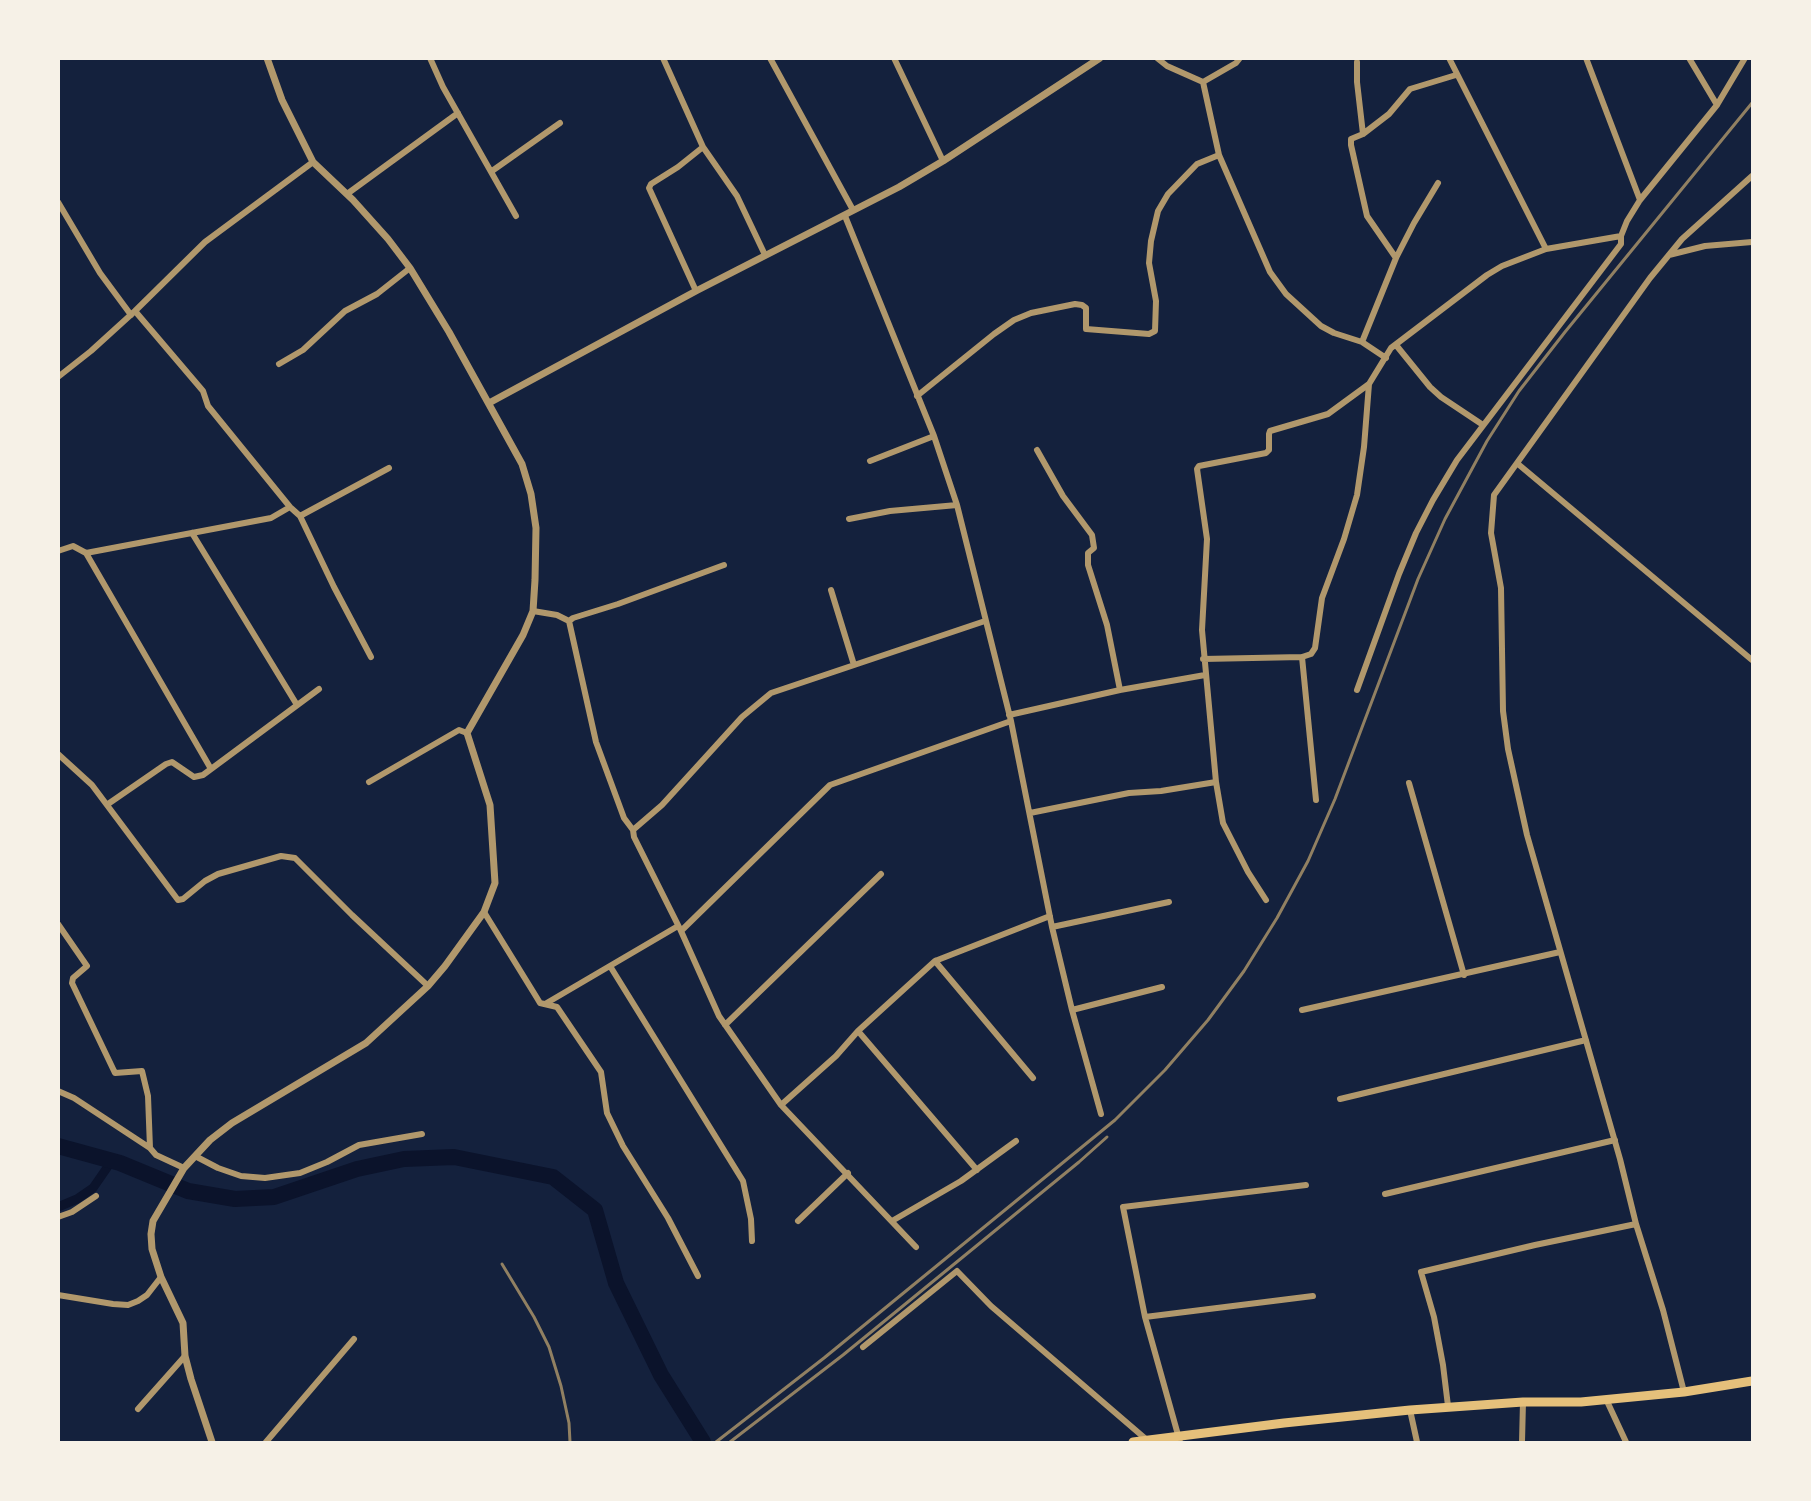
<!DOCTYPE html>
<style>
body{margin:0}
#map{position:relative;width:1811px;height:1501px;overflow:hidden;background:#14213d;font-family:Montserrat,sans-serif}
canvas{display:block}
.frame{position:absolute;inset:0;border:60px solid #f6f1e7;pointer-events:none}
</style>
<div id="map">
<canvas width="1811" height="1501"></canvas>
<div class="frame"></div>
</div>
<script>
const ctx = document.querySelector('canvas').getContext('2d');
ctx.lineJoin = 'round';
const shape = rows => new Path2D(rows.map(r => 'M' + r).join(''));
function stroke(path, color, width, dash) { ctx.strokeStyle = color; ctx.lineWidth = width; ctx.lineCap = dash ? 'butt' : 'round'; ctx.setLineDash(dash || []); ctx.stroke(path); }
const canal = shape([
 [58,1207,77,1199,93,1188,111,1162]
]);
const river = shape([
 [58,1146,120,1163,188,1191,235,1199,274,1197,357,1169,404,1159,454,1157,553,1177,595,1210,616,1283,661,1375,703,1442]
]);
const minor = shape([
 [430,58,443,87,516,216],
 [663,58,703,147,737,196,765,255],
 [770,58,853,210],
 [894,58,943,161],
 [1157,58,1167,66,1203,82,1219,155,1270,272,1286,294,1321,326,1334,333,1362,342,1386,358],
 [1449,58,1546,249],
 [1586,58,1640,200],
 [1689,58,1717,105],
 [1357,62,1357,82,1363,134],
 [1203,82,1236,63,1240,58],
 [492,171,560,123],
 [347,194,458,113],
 [58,202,100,273,131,315],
 [845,216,934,436,957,505,1011,721,1052,927,1072,1010,1101,1114],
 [1669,255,1705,246,1752,242],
 [1396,258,1367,216,1351,145,1351,139,1363,134,1389,114,1410,89,1456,75],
 [696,291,649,188,651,184,678,167,703,147],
 [135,311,203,391,208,406,290,507,300,516,334,587,371,657],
 [1362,342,1396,258,1414,223,1438,183],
 [1396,345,1430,387,1441,397,1483,425],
 [279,364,303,350,345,311,377,294,410,268],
 [58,377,91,351,135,311,205,242,313,162],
 [917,396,994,334,1014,320,1031,313,1075,304,1082,305,1086,308,1086,329,1149,334,1155,331,1156,301,1149,263,1151,241,1158,211,1168,194,1197,164,1219,155],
 [1037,450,1063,496,1092,535,1094,548,1088,553,1088,565,1107,625,1120,690],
 [870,461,934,436],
 [1518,464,1752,660],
 [300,516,389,468],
 [849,519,890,511,957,505],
 [192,533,297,705],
 [58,551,73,546,86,553,271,518,290,507],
 [86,553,211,769],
 [831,590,854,665],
 [533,611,557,615,569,621,596,742,624,818,633,830],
 [569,621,573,618,618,604,724,565],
 [1302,657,1316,800],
 [1203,659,1302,657,1311,654,1315,648,1322,598,1344,539,1357,495,1364,447,1369,384],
 [1357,690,1399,574,1416,533,1433,500,1457,460,1621,244,1621,236],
 [1009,715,1120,690,1205,675],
 [58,754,92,785,178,900,183,899,205,881,218,874,281,856,295,858,352,915,428,986],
 [369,782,459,730,467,733],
 [1409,783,1464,975],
 [108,804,166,764,172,762,194,777,203,775,319,689],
 [1030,813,1129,793,1161,791,1216,782],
 [1266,900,1248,872,1223,823,1216,782,1202,630,1207,539,1197,469,1199,466,1266,453,1269,450,1269,434,1270,431,1328,414,1369,384,1391,348,1487,275,1502,266,1546,249,1621,236,1627,221,1640,200,1717,105,1745,58],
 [484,912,537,998,540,1003,557,1007,601,1072,607,1113,623,1146,668,1218,698,1276],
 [58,924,87,966,73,978,72,983,115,1073,142,1071,148,1096,150,1148],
 [1052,927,1169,902],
 [681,931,830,785,1011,721],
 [935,961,1033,1078],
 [610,966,743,1181,751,1219,752,1241],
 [545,1004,678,926],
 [1072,1010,1162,987],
 [1302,1010,1560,952],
 [725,1025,881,874],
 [858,1031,977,1170],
 [58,1091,74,1098,150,1148,156,1155,184,1168],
 [1340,1099,1586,1040],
 [781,1105,836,1056,858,1031,935,961,1050,916],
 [195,1156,218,1168,241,1176,265,1178,300,1173,327,1162,359,1145,422,1134],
 [1385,1194,1615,1140],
 [58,1217,72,1212,96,1196],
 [798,1221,848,1173],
 [892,1221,961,1181,1016,1141],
 [916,1247,781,1105,719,1016,681,931,634,837,633,830,662,805,742,717,771,693,985,621],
 [58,1295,113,1304,128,1305,138,1301,147,1295,161,1277],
 [1145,1317,1313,1296],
 [863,1347,957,1271,991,1306,1147,1440],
 [1684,1392,1663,1310,1636,1224,1620,1159,1527,835,1508,749,1503,711,1501,588,1491,533,1494,495,1650,278,1682,239,1752,176],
 [1606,1399,1626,1442],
 [1448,1406,1443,1365,1434,1317,1421,1272,1535,1245,1636,1224],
 [138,1409,185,1356],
 [1410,1410,1417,1442],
 [266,1442,354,1339],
 [1180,1442,1145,1317,1123,1207,1306,1185],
 [1522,1442,1523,1402]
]);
const tertiary = shape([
 [489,403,696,291,899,187,943,161,1100,58],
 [212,1442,191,1379,185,1356,183,1323,161,1277,152,1249,151,1234,153,1221,184,1168,210,1140,232,1123,366,1043,428,986,445,966,484,912,495,883,490,805,467,733,523,635,533,611,535,580,536,528,531,494,522,464,449,332,410,268,388,239,353,200,313,162,282,100,267,58]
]);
const primary = shape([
 [1133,1442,1284,1423,1410,1410,1523,1402,1581,1402,1684,1392,1752,1381]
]);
const rail = shape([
 [502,1264,534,1317,549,1347,561,1386,569,1423,570,1442],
 [716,1442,824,1358,1115,1120,1165,1070,1208,1020,1244,971,1277,918,1308,861,1335,799,1418,579,1445,519,1487,441,1519,391,1565,332,1752,103],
 [730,1442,843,1355,1079,1162,1107,1137]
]);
stroke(canal, '#0b132b', 9);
stroke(river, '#0b132b', 16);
stroke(minor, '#b1986c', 6);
stroke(tertiary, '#b1986c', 7);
stroke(primary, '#e5c07b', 9);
stroke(rail, '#918062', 3);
</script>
